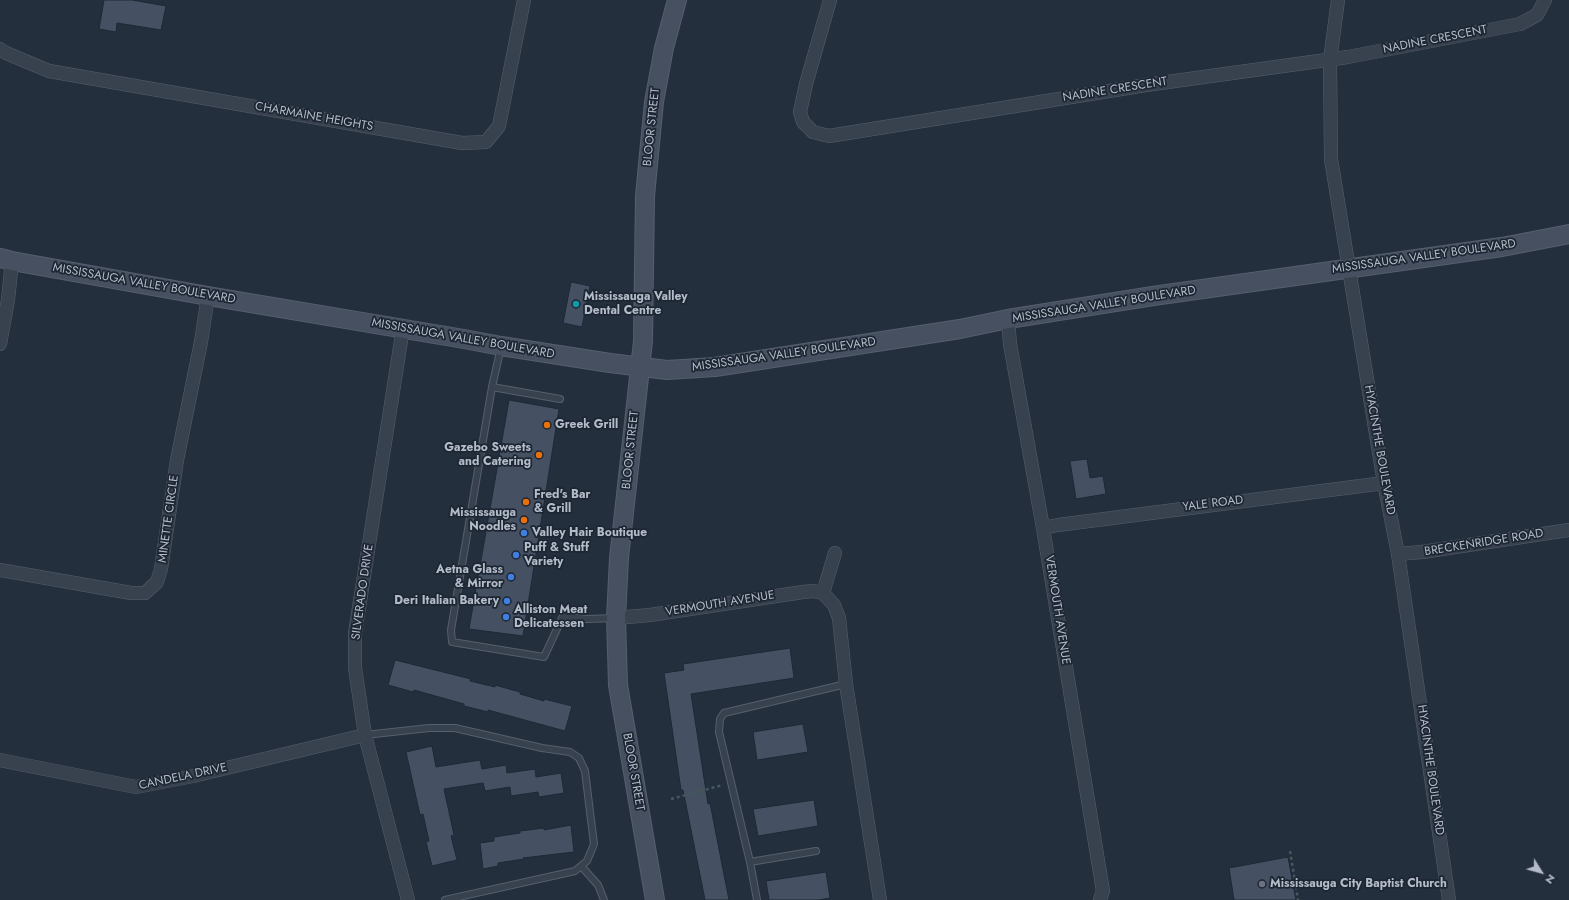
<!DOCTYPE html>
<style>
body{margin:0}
#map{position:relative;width:1569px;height:900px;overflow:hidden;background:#242f3e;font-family:Jost,sans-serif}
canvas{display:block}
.north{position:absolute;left:1521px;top:852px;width:40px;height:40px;-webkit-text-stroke:3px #1d2633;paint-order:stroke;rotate:127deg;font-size:11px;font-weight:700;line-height:16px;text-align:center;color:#b4bcc9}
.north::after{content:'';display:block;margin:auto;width:14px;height:18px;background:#b4bcc9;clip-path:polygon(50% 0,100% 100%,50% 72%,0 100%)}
</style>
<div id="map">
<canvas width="1569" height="900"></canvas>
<div class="north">N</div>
</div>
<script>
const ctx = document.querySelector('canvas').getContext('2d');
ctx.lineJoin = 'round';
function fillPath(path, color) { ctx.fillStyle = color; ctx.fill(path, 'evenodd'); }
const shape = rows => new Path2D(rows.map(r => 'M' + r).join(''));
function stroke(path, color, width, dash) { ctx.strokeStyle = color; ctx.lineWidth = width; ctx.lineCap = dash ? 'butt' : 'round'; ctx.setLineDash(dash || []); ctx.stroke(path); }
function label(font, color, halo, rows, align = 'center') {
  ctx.font = font + ' Jost,sans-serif'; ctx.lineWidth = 3.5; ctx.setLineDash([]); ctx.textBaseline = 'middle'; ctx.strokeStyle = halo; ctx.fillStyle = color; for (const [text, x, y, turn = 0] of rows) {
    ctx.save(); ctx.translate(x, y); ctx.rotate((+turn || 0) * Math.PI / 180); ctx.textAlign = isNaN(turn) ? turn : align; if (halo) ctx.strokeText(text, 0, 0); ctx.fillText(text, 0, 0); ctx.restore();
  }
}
const building = shape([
 [104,0,132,0,166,6,161,30,117,23,116,32,99,29,104,0],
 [571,282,590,286,582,327,563,323,571,282],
 [509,400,559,409,523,636,469,629,509,400],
 [1087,459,1090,478,1103,476,1106,494,1076,499,1070,461,1087,459],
 [790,648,794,678,691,694,708,804,710,803,729,900,705,900,683,790,681,790,664,673,684,670,683,664,790,648],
 [395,660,471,679,470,681,495,687,495,685,520,692,520,694,544,701,544,699,572,706,565,731,488,710,488,712,464,706,464,704,414,690,413,692,388,685,395,660],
 [803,724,808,752,757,760,753,732,803,724],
 [432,746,436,767,480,760,482,769,506,765,507,773,535,769,536,777,561,773,564,793,539,797,538,792,511,796,510,787,485,791,483,783,444,789,454,835,451,836,457,860,432,866,426,842,429,841,423,814,420,815,406,752,432,746],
 [814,800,818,826,758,836,753,809,814,800],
 [571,825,574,852,523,858,524,859,498,863,498,866,483,869,480,843,494,841,494,837,520,833,520,831,544,828,544,830,571,825],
 [1288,857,1296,900,1234,900,1229,868,1288,857],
 [826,872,830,898,818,900,769,900,766,881,826,872]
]);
const path = shape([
 [671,799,723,785],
 [1290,851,1298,900]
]);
const lane = shape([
 [501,347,492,387,451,630,452,642,544,657,563,616,587,619,615,618],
 [492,387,560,399],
 [365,735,429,728,455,728,542,748,570,752,579,758,585,771,594,844,587,861,575,871,445,900],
 [750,862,816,851],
 [581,866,598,885,604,900],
 [757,900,750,862,719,732,720,719,724,713,846,684]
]);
const street = shape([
 [830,0,806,84,800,112,803,122,813,132,829,136,1146,85,1348,57,1520,24,1537,15,1545,0],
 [1338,0,1330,60,1331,159,1384,483,1398,554,1449,900],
 [0,49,6,53,49,71,462,143,486,142,499,126,524,0],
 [1008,319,1010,344,1043,528,1103,891,1100,900],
 [403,328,355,633,355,668,365,735,408,900],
 [0,344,8,300,12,261],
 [1043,528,1058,525,1384,483],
 [1398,554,1422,552,1569,530],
 [0,570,131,593,145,593,157,582,161,569,177,460,201,342,208,296],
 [823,593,835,553],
 [616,618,650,615,803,592,813,591,823,593,834,605,839,618,846,684,880,900],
 [0,760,136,787,193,776,365,735]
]);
const secondary = shape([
 [0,258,12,261,208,296,464,339,501,346,610,363,667,370,715,367,960,329,1008,319,1153,296,1502,247,1569,234],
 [655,900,618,685,616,618,619,558,643,341,645,196,654,102,664,48,677,0]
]);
const markers = [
 [576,304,4,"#0f9aa8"],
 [547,425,4,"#e8710a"],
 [539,455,4,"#e8710a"],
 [526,502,4,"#e8710a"],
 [524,520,4,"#e8710a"],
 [524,533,4,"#3f7fe0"],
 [516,555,4,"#3f7fe0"],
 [511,577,4,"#3f7fe0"],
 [507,601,4,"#3f7fe0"],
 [506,617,4,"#3f7fe0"],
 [1262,884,4,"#6b7280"]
];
const streetNames = [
 ["NADINE CRESCENT",1435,40,-11],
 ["NADINE CRESCENT",1115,90,-9],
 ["CHARMAINE HEIGHTS",314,117,10],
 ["BLOOR STREET",652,127,-84],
 ["MISSISSAUGA VALLEY BOULEVARD",1424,257,-8],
 ["MISSISSAUGA VALLEY BOULEVARD",144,284,10],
 ["MISSISSAUGA VALLEY BOULEVARD",1104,305,-9],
 ["MISSISSAUGA VALLEY BOULEVARD",463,339,10],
 ["MISSISSAUGA VALLEY BOULEVARD",784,355,-8],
 ["BLOOR STREET",631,450,-84],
 ["HYACINTHE BOULEVARD",1379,450,80],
 ["YALE ROAD",1213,504,-7],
 ["MINETTE CIRCLE",169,519,-82],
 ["BRECKENRIDGE ROAD",1484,543,-9],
 ["SILVERADO DRIVE",363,592,-82],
 ["VERMOUTH AVENUE",720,604,-9],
 ["VERMOUTH AVENUE",1057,610,81],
 ["HYACINTHE BOULEVARD",1430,770,82],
 ["BLOOR STREET",633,772,80],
 ["CANDELA DRIVE",183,777,-12]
];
const poiNames = [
 ["Mississauga Valley",584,297],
 ["Dental Centre",584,311],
 ["Greek Grill",555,425],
 ["Gazebo Sweets",531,448,"right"],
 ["and Catering",531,462,"right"],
 ["Fred's Bar",534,495],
 ["& Grill",534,509],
 ["Mississauga",516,513,"right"],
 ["Noodles",516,527,"right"],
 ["Valley Hair Boutique",532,533],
 ["Puff & Stuff",524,548],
 ["Variety",524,562],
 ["Aetna Glass",503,570,"right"],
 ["& Mirror",503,584,"right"],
 ["Deri Italian Bakery",499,601,"right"],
 ["Alliston Meat",514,610],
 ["Delicatessen",514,624],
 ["Mississauga City Baptist Church",1270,884]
];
fillPath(building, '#455162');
stroke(building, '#1f2835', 1);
stroke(lane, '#565f6c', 8);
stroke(street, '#565f6c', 14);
stroke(secondary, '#565f6c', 20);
stroke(path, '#44595c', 2.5, [3, 3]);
stroke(lane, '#38414e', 6);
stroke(street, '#38414e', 13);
stroke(secondary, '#465061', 18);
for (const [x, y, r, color] of markers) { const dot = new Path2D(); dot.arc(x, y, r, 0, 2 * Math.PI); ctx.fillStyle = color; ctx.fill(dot); stroke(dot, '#1d2633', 1.5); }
label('12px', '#b4bcc9', '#1d2633', streetNames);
label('bold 12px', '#b4bcc9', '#1d2633', poiNames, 'left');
</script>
